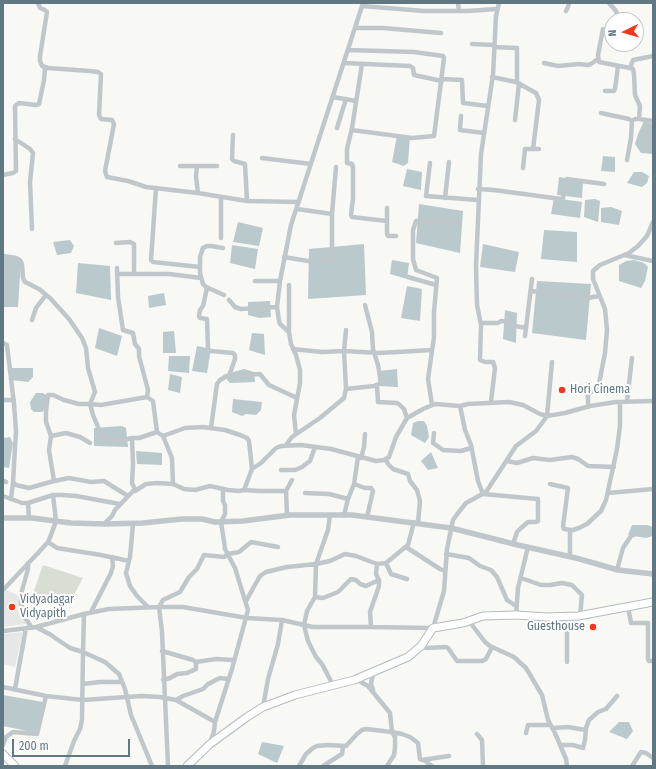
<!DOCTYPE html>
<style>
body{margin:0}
#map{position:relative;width:656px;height:769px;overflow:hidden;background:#f8f8f5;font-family:"Fira Sans Condensed",sans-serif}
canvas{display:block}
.frame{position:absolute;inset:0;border:4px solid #607883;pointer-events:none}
.north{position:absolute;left:604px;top:12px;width:40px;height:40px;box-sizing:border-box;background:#fff;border:1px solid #bfc9cd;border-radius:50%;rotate:265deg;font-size:11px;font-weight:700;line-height:16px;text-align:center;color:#607883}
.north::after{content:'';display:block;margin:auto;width:14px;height:18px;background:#f3351b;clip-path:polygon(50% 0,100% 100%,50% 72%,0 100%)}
.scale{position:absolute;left:12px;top:739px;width:118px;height:18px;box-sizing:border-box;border:2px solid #607883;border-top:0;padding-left:5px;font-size:12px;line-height:14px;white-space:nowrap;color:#607883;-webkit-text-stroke:3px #fff;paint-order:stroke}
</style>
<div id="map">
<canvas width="656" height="769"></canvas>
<div class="frame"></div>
<div class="north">N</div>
<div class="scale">200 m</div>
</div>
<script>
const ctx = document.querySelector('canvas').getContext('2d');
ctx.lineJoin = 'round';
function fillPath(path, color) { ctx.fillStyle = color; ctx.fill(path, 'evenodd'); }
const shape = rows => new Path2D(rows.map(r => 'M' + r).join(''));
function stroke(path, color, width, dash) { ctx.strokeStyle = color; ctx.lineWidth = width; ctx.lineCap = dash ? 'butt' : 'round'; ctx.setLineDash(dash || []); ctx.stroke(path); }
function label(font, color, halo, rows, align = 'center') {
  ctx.font = font + ' "Fira Sans Condensed",sans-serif'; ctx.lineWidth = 4; ctx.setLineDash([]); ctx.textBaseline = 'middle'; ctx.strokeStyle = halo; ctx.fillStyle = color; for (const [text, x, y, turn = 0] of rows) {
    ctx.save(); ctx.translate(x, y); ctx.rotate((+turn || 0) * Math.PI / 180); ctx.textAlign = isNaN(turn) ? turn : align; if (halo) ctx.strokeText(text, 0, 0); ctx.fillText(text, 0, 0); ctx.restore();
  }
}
const built = shape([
 [6,590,18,595,26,624,3,627,3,594],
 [23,632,15,667,3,664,3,634]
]);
const green = shape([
 [43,565,83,578,69,604,32,596]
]);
const water = shape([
 [644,121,653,124,653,154,641,153,635,144,638,134],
 [397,136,410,136,408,163,404,166,392,162],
 [603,156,615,157,615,172,601,171],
 [407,169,422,172,421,190,403,186],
 [634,172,642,172,649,176,647,183,642,187,627,183],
 [559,177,583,181,582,198,557,195],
 [554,198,582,202,580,218,551,214],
 [595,199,600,201,598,222,584,217,585,200],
 [419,204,463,211,460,253,416,243],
 [611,207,622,211,619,225,601,222,601,208],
 [238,222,263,228,259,246,233,242],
 [544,230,577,232,577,262,541,259],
 [70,240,74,246,71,253,57,255,53,242],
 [364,244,366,295,308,299,309,249],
 [483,244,519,252,515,272,480,267],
 [232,245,258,249,255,269,230,263],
 [3,258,21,259,18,307,3,307],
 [392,260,409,263,407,279,390,274],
 [634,260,644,263,648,267,645,281,641,288,619,281,619,265,626,261],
 [78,263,110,266,111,300,76,293],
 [537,281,591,284,586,340,532,333],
 [407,286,422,289,420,321,401,318],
 [164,293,166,305,149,308,148,296],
 [270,301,271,317,259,318,248,315,248,302],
 [505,310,517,313,516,343,503,339],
 [99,328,122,336,117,356,95,348],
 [174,331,176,353,163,353,163,332],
 [252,333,264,334,265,355,249,350],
 [197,346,211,349,207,373,192,371],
 [169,356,190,356,189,373,168,371],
 [11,368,33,368,33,377,28,382,11,380],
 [244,369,254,372,255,382,230,383,223,375],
 [397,369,398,387,378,386,379,371],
 [170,374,182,377,180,393,168,390],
 [36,393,43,393,48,396,47,408,42,412,34,412,31,409,30,402],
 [233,399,262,402,261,410,256,415,246,414,242,416,232,412],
 [418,421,424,421,427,426,429,437,425,443,411,435,413,423],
 [122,426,126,428,128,447,94,446,94,428],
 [10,437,13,443,9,468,3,467,3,438],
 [136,451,162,453,162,465,137,464],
 [431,452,438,468,428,470,421,461],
 [632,525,647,525,653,527,653,536,646,538,628,535],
 [3,695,43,702,37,733,3,726],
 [619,722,629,722,633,731,627,739,609,732],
 [262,742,284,746,277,763,258,754]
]);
const minor = shape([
 [38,3,40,8,45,10,47,12,40,56,40,61,42,66,48,68,90,71,98,72,101,74,99,115,101,119,112,120,114,124,105,171,107,177,128,181,146,187,198,193,247,201,299,202],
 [458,3,459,11],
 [609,3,616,11,617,14,616,20],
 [362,6,424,11,467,11,497,9],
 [566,11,568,7,569,3],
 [355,28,383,28,441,33],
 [603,29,598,55,599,62,630,68,633,69,634,74,635,95,640,106,639,119,653,121],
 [472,44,494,45],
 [348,50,414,52,443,56,444,58,434,136,412,138,352,130],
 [344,63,410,66,413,68,414,75,442,81],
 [544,63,558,66,579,64,588,65,591,64,598,59],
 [362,64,352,128,347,149,347,163,352,164,353,167,353,199,351,215,352,217,387,221],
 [630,68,633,60,653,56],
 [492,77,516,82,517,79,517,48,494,47],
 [442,79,462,80,463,103,488,106],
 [516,82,536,93,539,100,533,149],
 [605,91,614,91,615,89,618,66],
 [333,97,356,101],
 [601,113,629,119,632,121],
 [461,116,460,130,484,133],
 [515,120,519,83],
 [337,128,346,99],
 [233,135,232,159,234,161,245,164,247,201],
 [15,139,30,149,33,153,30,182,32,229],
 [262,158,311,164],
 [627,160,631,138,632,121,635,119,639,119],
 [430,163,426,196,478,200],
 [180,166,217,166],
 [197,166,196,176,198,193],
 [523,168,525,149,539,149],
 [3,175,13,173,16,171,15,106,19,103,36,105,39,104,44,80,45,68],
 [156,188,151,260,153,262,200,267],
 [478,189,494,190,561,199,563,198,567,179,604,184],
 [221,197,221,238],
 [445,198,449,162],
 [387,208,387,234,388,236,396,236],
 [297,209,332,214],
 [116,243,130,242,134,244,134,273],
 [223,248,211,246,207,246,203,248,200,257,200,273,203,284,206,287,224,295],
 [624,255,653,261],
 [3,256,16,258,20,260,22,264,23,278,25,282,39,289,50,298,69,319,82,338,86,348,88,368,95,392,90,404,93,415,103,439,123,440,132,438,133,464,132,483,135,489],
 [284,257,308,261,332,260,332,214,336,167],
 [117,268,118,297,123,330,133,333,135,344,139,349,139,356,148,390,147,397,153,401,157,432,163,436,185,428,203,427,225,430,240,435,247,438,249,441,252,469],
 [117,274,169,274,201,278],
 [408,277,436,285],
 [255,281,280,281],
 [289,285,289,332],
 [207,288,203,306,200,310,199,316,200,318,207,319,208,349,211,351,233,353,235,355,235,359,229,376],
 [531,291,588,298,599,296],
 [229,300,235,307,241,309,277,307],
 [32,320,36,308,46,295],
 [481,323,498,323,501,321,510,322,515,326,526,328],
 [525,336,532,279],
 [3,343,7,345,14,404,16,431,13,482,16,485,29,488,54,481,69,478,91,482,104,481,128,496],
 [293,349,322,352,344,351,346,330],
 [377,385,378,402,397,403,400,405,404,409,407,418],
 [346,389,374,386,381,383,378,365,373,349,372,332,365,305],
 [3,400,14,400],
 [627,401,632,358],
 [491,402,495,368,493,362,485,362,480,360,481,325,477,305,476,265,481,154,493,75,496,16,499,3],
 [432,405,428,379,434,337,434,312,437,278,416,270,413,259,413,230,416,221,418,221,459,223],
 [460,406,465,430,471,445,478,481,483,494,538,499,538,521,536,522,528,522,521,528,517,532,513,544],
 [588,407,588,394,596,389,599,384,605,353,607,330,605,309,593,279,593,271,600,265,629,253,638,246,647,236,653,222],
 [211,428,217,384,220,380,227,376,260,374,269,385,297,398],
 [434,433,433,443,443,450,461,451,471,448],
 [296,434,294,415,300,383,300,370,296,355,291,344,289,332,280,324,279,321,277,307,280,281,291,225,363,3],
 [51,436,66,433,80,437,90,443],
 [163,436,172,458,173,484],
 [132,438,139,438,157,432],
 [286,445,292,437,320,418,344,398,346,389,344,351,379,353,432,350],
 [361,458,364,447,365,434],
 [386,459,388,464,393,469,408,474,410,481,417,490,420,501,418,523],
 [507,461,517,463,533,458,550,460,572,457,578,459,588,466,614,467],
 [281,470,295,470,302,467,310,461,315,447],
 [3,481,6,482],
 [54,481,49,450,51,436,46,422,46,411,48,395,53,395,64,400,79,404,90,404,101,405,147,397],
 [354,484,365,488,371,488,373,491,367,517],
 [550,484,568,488,563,526,564,529,571,530],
 [244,490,259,491,286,491],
 [305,493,329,494,348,499,354,484,358,457],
 [608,493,653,489],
 [3,496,22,503,28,503,53,495,62,495,76,496,120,504],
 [11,499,13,482],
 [28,503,29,518],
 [287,515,286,491,292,480],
 [330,515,328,530,316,564,315,597,307,611,304,625,308,641,316,657,322,664,333,685],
 [344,515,348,499],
 [104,524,112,516,115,510,135,489,135,491,146,484,157,483,173,484,184,489,195,490,210,486,228,490,239,491,244,490,252,469,261,463,276,448,281,446,301,445,331,449,376,461,384,460,389,457,396,437,407,418,423,409,435,404,460,406,468,404,509,402,523,405,540,414,547,416,565,413,590,406,616,402,653,401],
 [133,524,130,557,126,573,130,586,137,596,148,607],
 [48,542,57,548,101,555,129,561],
 [406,547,440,569,445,571],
 [446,554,469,558,480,566,491,570,497,577,507,600,516,606],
 [570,556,570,531,579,528,587,524,601,511,606,500,617,449,620,426,620,402],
 [28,563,28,569,21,594,21,603,26,619,32,628],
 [386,563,391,574,407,579],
 [617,570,623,548,631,536,643,531,653,531],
 [521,578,541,585,550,585,562,583,572,585,582,595,580,616],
 [3,590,38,553,48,542,51,535,56,521,53,495],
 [315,597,323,598,338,592,351,579,356,580,360,584,366,586,379,580],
 [246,601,260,576,266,572,287,567,316,564,330,561,345,554,356,556,377,564],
 [628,607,631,623,648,623,648,659,649,661,653,661],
 [91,612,111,573,113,566,112,557],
 [84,614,83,652,105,662,119,674,125,689,131,715,152,766],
 [516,615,518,588,528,547],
 [469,621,485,642,490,646,514,657,526,668,542,695,548,720,555,733,566,759,567,766],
 [36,627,51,635,70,648,83,652,82,720,80,729,74,741,65,766],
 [371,627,370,612,379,586,379,580,376,574,377,564,386,563,408,545,414,522],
 [3,631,36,627,84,614,109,609,159,607,183,607,247,618,282,620,313,627,371,627,433,628,444,591,447,549,453,520,458,513,466,503,486,492,516,446,536,431,542,423,547,416,552,362],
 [421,646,426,648,446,647,448,648,457,661,482,661,486,659,492,647],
 [162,651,193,660,196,662,216,659,233,660],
 [567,662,567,617],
 [163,680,170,678,177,674,187,673,196,669,196,662],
 [354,680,359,681,368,686,390,713,392,732,395,737,395,748,394,755,387,766],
 [83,684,100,682,122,682],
 [3,687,46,696,83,700,141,696,160,697,176,700,215,722],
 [15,689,26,628],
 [373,690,371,684,373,673],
 [176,700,183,696,203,689,208,684,220,678,228,679],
 [263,707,268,679,278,644,282,620],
 [552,728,568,727,585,730],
 [526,733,528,725,550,725],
 [477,734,482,740,483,766],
 [210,744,214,731,215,722,232,669,248,610,235,568,225,549,224,541,221,522,225,514,225,505,223,501,223,489],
 [3,745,6,737,13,732,37,734,46,696],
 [560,745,573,745,583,748,585,740,586,728,589,720,598,712,606,709,617,696],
 [424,760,432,766],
 [168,766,162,632,159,607,163,600,180,592,189,577,197,569,204,555,224,557,228,554,239,552,251,542,278,547],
 [299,766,306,754,313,748,317,746,328,745,346,746,357,734,362,730,366,729,392,732,402,734,410,737,418,743,420,759,422,760,449,756],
 [323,766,342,754,343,746],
 [632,766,641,752,646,753,653,758]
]);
const tertiary = shape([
 [3,518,32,518,71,523,104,524,143,523,182,519,202,519,215,522,243,521,290,515,352,515,451,528,518,545,576,558,618,570,653,574]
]);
const primary = shape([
 [3,754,15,766],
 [187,766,210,744,247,717,263,707,295,695,354,680,408,657,421,646,433,628,463,623,483,616,516,615,547,617,578,616,653,602]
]);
const markers = [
 [562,390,4,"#f3351b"],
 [12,607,4,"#f3351b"],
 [593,627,4,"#f3351b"]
];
const poiNames = [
 ["Hori Cinema",570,390],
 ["Vidyadagar",20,600],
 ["Vidyapith",20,614],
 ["Guesthouse",585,627,"right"]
];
fillPath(built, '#e6e8e6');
fillPath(green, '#d9ded4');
fillPath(water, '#b9c9cc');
stroke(primary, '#b4bbbe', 9);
stroke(minor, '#c0c7ca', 4.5);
stroke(tertiary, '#c0c7ca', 5.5);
stroke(primary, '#fff', 7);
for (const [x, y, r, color] of markers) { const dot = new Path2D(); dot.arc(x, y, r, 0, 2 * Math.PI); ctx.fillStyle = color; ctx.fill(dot); stroke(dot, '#fff', 1.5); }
label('12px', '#607883', '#fff', poiNames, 'left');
</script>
